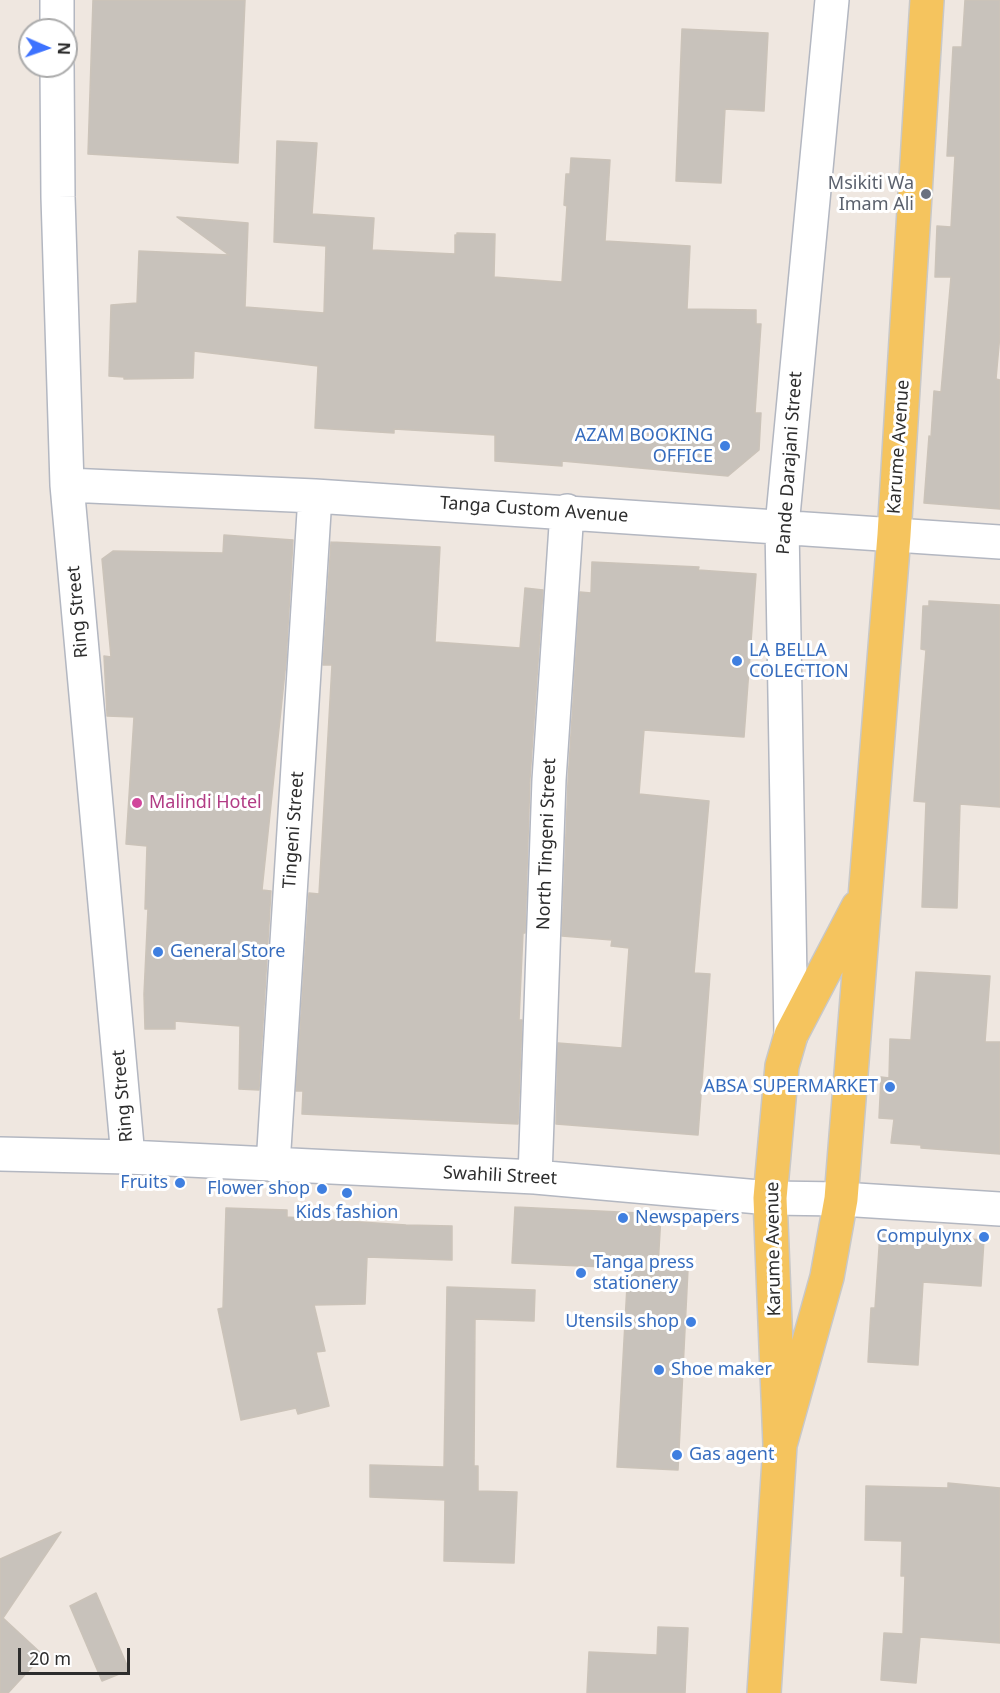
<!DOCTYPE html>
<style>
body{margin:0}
#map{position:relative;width:1000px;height:1693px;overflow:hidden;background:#efe7e0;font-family:"Noto Sans",sans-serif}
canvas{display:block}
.north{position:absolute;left:18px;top:18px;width:60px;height:60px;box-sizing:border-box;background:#fff;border:2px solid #ababab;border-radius:50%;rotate:92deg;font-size:16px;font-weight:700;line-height:24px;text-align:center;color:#2d2d2d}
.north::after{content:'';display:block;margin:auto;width:21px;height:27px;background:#3d72ff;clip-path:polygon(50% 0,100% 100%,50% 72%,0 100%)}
.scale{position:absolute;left:18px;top:1648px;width:112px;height:27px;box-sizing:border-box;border:3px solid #2d2d2d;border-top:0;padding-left:8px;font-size:18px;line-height:21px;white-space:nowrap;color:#2d2d2d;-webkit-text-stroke:4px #fff;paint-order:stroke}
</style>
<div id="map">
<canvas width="1000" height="1693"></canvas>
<div class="north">N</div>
<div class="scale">20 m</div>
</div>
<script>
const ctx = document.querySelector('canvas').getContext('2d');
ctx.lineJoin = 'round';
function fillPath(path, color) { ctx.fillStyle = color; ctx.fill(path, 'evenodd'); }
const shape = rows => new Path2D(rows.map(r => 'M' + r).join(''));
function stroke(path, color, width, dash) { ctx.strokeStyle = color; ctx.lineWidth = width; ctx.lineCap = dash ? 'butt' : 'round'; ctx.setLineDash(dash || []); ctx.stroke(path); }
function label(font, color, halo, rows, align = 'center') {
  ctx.font = font + ' "Noto Sans",sans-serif'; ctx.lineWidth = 6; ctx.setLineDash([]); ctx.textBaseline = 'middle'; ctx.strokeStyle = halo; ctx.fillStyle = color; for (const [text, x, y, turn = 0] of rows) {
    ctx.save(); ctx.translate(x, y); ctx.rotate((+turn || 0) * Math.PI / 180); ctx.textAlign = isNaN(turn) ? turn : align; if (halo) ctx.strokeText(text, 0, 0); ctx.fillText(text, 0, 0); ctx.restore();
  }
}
const building = shape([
 [93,0,245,0,238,163,88,154,93,0],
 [965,0,1000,0,1000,334,996,379,1000,380,1000,509,924,503,929,436,931,437,934,391,941,392,951,277,935,277,937,226,951,227,955,156,947,156,953,47,962,47,965,0],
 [682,29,768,33,764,111,725,109,721,183,676,181,682,29],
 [277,141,317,143,312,214,374,218,372,250,455,254,455,235,457,235,457,233,495,234,494,277,562,282,567,206,564,205,566,174,570,174,571,158,610,160,605,241,690,246,687,309,756,310,756,324,761,324,755,413,761,413,759,450,728,476,562,461,562,466,495,461,495,435,394,429,394,433,315,428,318,366,194,351,193,378,124,379,124,377,109,376,111,305,137,303,139,251,229,255,177,217,248,223,245,307,324,313,326,246,274,242,277,141],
 [224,535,293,540,286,662,262,890,271,891,259,1090,239,1089,240,1026,175,1021,175,1029,145,1029,144,994,148,909,145,909,147,846,126,844,134,717,107,716,107,714,104,656,111,657,102,559,113,551,223,553,224,535],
 [331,542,440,547,435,642,520,648,525,588,543,590,530,779,525,933,523,933,519,1020,522,1020,518,1124,302,1114,303,1091,296,1091,309,893,319,894,332,665,323,665,331,542],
 [592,562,699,567,698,570,756,574,744,737,644,730,639,794,709,801,694,973,710,974,698,1135,556,1124,558,1043,622,1048,629,948,611,946,612,940,562,936,568,781,580,592,591,593,592,562],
 [929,601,1000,605,1000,807,960,804,957,908,922,907,926,802,914,801,926,650,921,649,923,606,929,606,929,601],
 [916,972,990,976,985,1042,1000,1042,1000,1154,921,1148,921,1145,891,1143,894,1119,879,1118,881,1077,889,1078,890,1039,911,1040,916,972],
 [515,1207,661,1214,658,1267,688,1269,678,1470,617,1467,628,1268,512,1263,515,1207],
 [226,1208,287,1210,287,1217,406,1225,452,1226,452,1260,367,1257,365,1304,314,1305,325,1351,316,1352,329,1406,298,1414,296,1408,241,1420,218,1309,223,1308,226,1208],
 [880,1233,984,1240,981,1286,923,1282,918,1365,868,1362,871,1308,875,1308,880,1233],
 [447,1287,535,1290,534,1321,475,1319,474,1466,478,1466,478,1491,517,1492,514,1563,444,1561,445,1500,370,1497,370,1465,444,1467,447,1287],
 [948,1483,1000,1488,1000,1643,920,1637,916,1683,881,1680,884,1633,903,1634,905,1576,901,1576,902,1541,865,1540,866,1486,948,1488,948,1483],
 [61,1532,3,1618,43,1655,8,1693,0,1693,0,1559,61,1532],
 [96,1593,129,1670,102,1681,70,1606,96,1593],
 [658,1627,688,1628,685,1693,587,1693,589,1652,657,1655,658,1627]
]);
const minor = shape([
 [57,0,57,30],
 [57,66,58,197,67,485,128,1157],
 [67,485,315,496,1000,542],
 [791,1035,782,526,832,0],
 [0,1154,128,1157,535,1177,770,1198,841,1199,1000,1209],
 [273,1165,315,496],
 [535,1177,549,780,567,511]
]);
const major = shape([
 [780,1445,827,1277,841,1199,894,535,927,0],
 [764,1693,780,1445,770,1198,782,1066,791,1035,858,907]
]);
const markers = [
 [926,194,6,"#6b7280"],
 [725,446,6,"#3f7fe0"],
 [737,661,6,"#3f7fe0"],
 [137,803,6,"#d1479c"],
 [158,952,6,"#3f7fe0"],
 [890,1087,6,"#3f7fe0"],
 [180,1183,6,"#3f7fe0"],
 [322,1189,6,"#3f7fe0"],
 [347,1193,6,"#3f7fe0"],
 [623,1218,6,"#3f7fe0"],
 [984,1237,6,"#3f7fe0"],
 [581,1273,6,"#3f7fe0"],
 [691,1322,6,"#3f7fe0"],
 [659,1370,6,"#3f7fe0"],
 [677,1455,6,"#3f7fe0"]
];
const worshipNames = [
 ["Msikiti Wa",914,184],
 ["Imam Ali",914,205]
];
const shopNames = [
 ["AZAM BOOKING",713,436],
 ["OFFICE",713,457],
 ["LA BELLA",749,651,"left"],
 ["COLECTION",749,672,"left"],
 ["General Store",170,952,"left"],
 ["ABSA SUPERMARKET",878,1087],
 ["Fruits",168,1183],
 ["Flower shop",310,1189],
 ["Kids fashion",347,1213,"center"],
 ["Newspapers",635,1218,"left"],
 ["Compulynx",972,1237],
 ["Tanga press",593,1263,"left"],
 ["stationery",593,1284,"left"],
 ["Utensils shop",679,1322],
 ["Shoe maker",671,1370,"left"],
 ["Gas agent",689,1455,"left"]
];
const streetNames = [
 ["Karume Avenue",899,447,-86],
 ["Pande Darajani Street",790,463,-86],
 ["Tanga Custom Avenue",534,510,4],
 ["Ring Street",78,612,-95],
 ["Tingeni Street",294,830,-86],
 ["North Tingeni Street",547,844,-88],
 ["Ring Street",123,1096,-95],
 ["Swahili Street",500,1176,3],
 ["Karume Avenue",774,1249,-91]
];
const hotelNames = [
 ["Malindi Hotel",149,803]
];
fillPath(building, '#c8c2bb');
stroke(building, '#cbc3b9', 1.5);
stroke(minor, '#b3b7c1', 36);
stroke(major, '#c8c8c8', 36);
stroke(minor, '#fff', 33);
stroke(major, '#f5c45e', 33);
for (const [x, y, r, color] of markers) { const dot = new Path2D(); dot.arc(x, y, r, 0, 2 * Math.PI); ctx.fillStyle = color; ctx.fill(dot); stroke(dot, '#fff', 2); }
label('18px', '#5b616d', '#fff', worshipNames, 'right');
label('18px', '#366cbe', '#fff', shopNames, 'right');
label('18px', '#2d2d2d', '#fff', streetNames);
label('18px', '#b23c85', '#fff', hotelNames, 'left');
</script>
